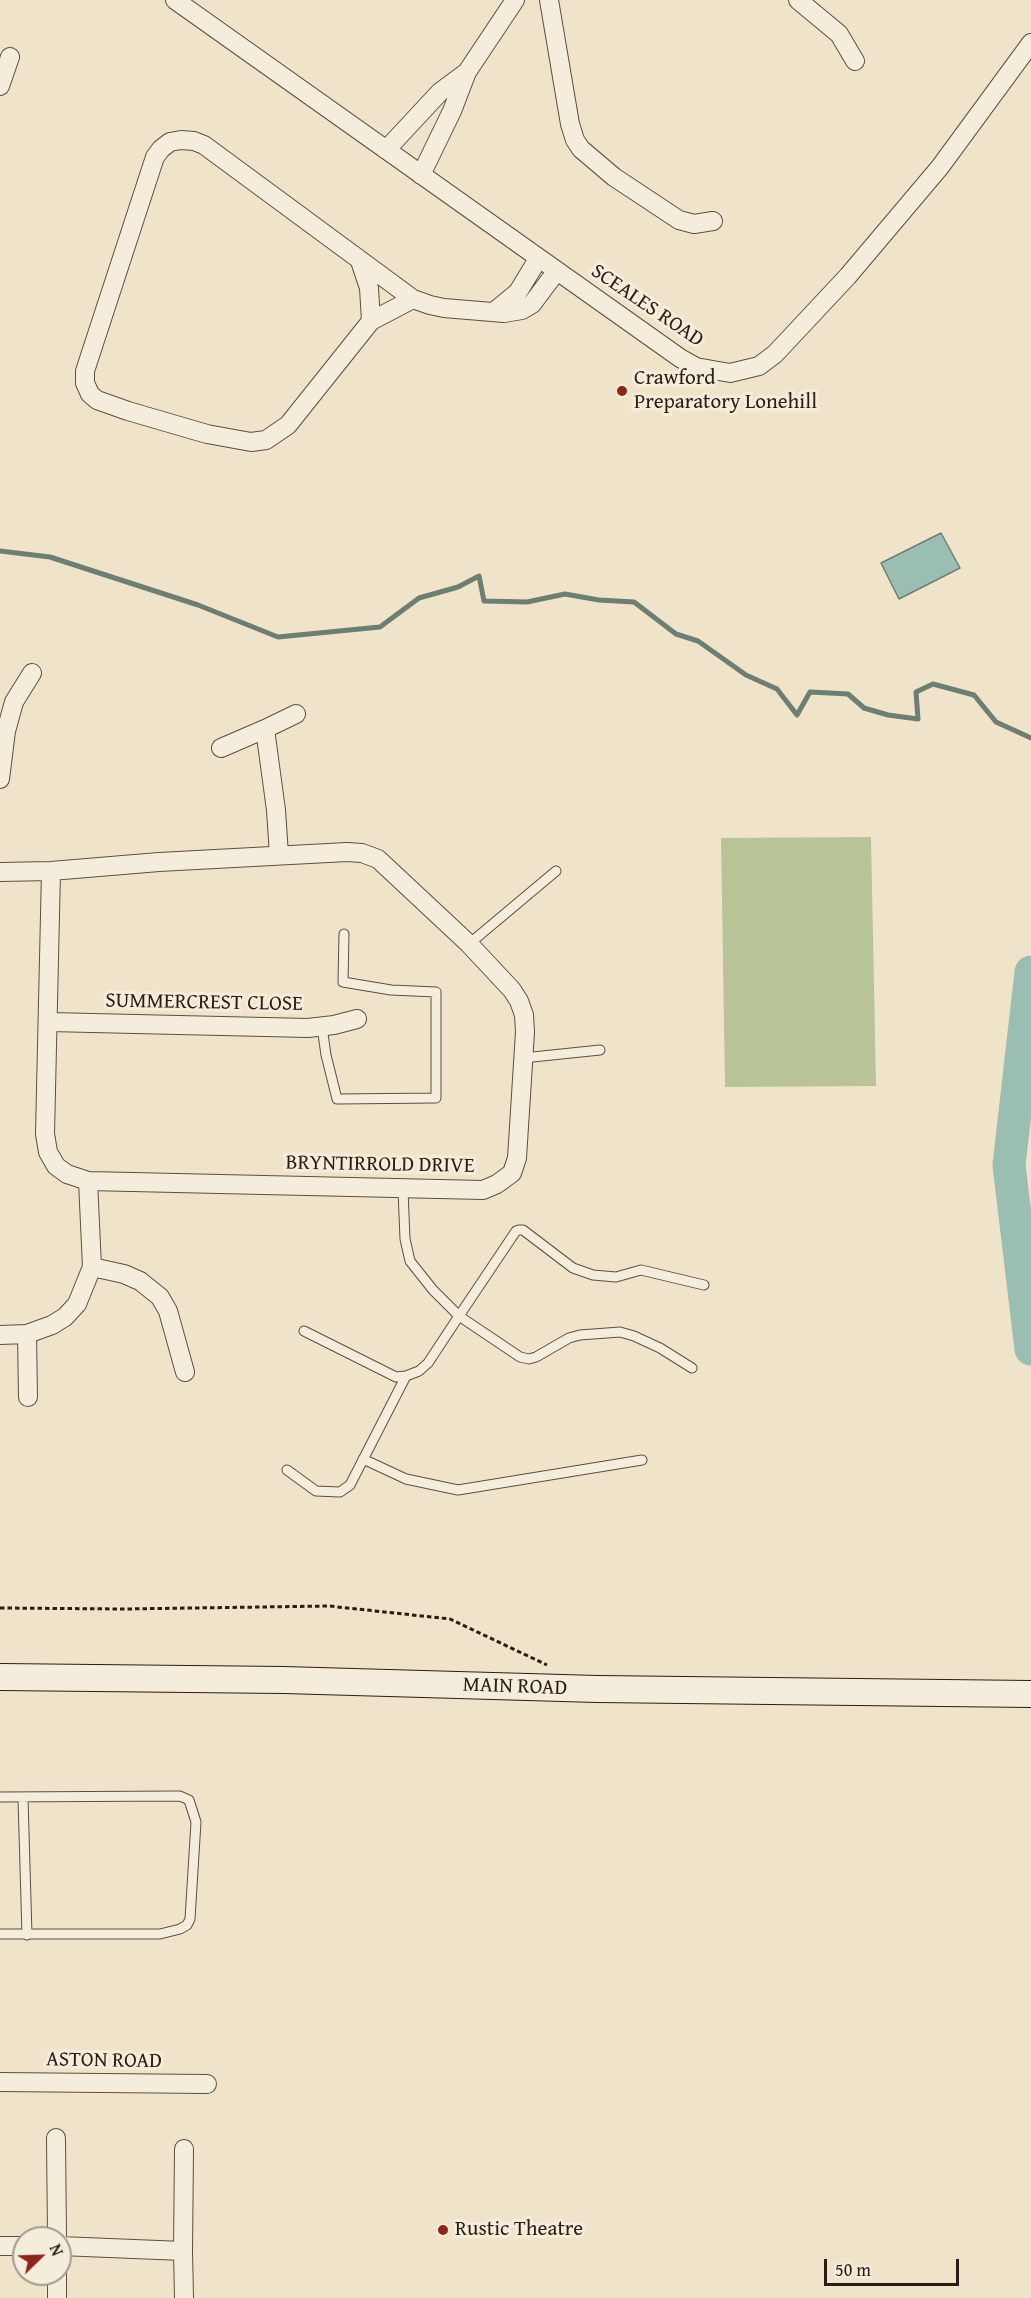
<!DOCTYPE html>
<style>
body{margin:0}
#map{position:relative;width:1031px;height:2298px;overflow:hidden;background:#efe4c9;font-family:"Gentium Book Plus",serif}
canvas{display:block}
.north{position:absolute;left:12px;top:2226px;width:60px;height:60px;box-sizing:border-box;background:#f5eddc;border:2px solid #a49a8c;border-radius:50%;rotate:67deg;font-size:16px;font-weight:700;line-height:24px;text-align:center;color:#2b1d14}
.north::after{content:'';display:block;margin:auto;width:21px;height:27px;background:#8f2418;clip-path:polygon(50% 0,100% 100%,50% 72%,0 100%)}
.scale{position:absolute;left:824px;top:2259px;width:135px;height:27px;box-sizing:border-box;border:3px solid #2b1d14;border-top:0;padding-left:8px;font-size:18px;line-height:21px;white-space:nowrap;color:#2b1d14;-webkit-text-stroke:4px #f5eddc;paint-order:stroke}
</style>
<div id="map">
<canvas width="1031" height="2298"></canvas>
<div class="north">N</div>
<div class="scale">50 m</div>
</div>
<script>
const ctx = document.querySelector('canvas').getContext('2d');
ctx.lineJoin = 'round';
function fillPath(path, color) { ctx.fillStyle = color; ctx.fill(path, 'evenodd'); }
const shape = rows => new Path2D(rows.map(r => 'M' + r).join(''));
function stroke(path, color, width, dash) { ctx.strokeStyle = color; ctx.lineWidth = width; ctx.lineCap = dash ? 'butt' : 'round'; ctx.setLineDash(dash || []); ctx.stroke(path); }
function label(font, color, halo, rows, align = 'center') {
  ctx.font = font + ' "Gentium Book Plus",serif'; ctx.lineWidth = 6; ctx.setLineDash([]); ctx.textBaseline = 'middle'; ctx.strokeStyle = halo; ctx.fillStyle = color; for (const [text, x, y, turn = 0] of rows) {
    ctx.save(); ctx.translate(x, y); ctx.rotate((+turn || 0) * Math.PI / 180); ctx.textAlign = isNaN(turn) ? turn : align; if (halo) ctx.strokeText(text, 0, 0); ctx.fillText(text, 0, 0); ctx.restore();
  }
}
const green = shape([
 [871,837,876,1086,725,1087,721,838]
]);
const water = shape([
 [941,533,960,568,899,599,881,563,941,533]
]);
const stream = shape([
 [0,551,50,557,198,605,278,637,380,627,419,598,458,587,479,576,484,601,527,602,565,594,599,600,634,602,676,634,698,641,746,675,777,689,797,715,810,692,848,694,864,708,888,715,918,719,916,692,933,684,974,695,996,722,1031,738]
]);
const river = shape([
 [1031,972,1009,1165,1031,1349]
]);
const path = shape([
 [0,1608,124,1609,329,1606,450,1619,547,1665]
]);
const service = shape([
 [469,944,556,871],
 [322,1027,326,1055,337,1099,436,1098,436,992,391,990,343,982,344,934],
 [523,1058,600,1050],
 [304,1331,396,1377,406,1376,419,1371,428,1363,459,1316,433,1290,410,1261,405,1239,403,1190],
 [692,1368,660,1348,634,1336,620,1332,580,1335,569,1338,536,1357,529,1359,520,1357,459,1316,516,1231,519,1230,523,1230,573,1268,593,1275,616,1277,641,1270,704,1285],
 [363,1459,406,1479,458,1490,642,1460],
 [287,1470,316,1491,340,1492,350,1485,406,1376],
 [0,1797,180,1796,189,1800,196,1822,190,1919,187,1925,180,1929,160,1934,0,1934],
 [23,1798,27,1935]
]);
const minor = shape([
 [175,0,680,358,696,367,730,373,759,366,775,354,848,276,940,167,1031,43],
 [549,0,570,124,575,140,581,149,614,177,679,220,694,224,713,221],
 [798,0,839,34,855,61],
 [0,86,10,57],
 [386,150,440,92,467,72],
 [421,175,452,111,467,72,515,0],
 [360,261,369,288,371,321],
 [413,299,371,321,288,425,266,440,251,442,207,434,128,411,97,400,90,394,85,383,85,371,155,157,161,149,170,142,181,140,194,141,204,145,413,299,430,305,444,308,504,313,522,310,532,304,556,272],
 [495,311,518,292,538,259],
 [221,748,265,729],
 [0,779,6,731,14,702,32,673],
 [279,855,276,810,265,729,296,714],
 [0,872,51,871,159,862,347,852,362,853,378,859,469,944,512,990,519,1001,524,1015,525,1032,517,1158,512,1173,497,1184,483,1190,88,1181,67,1174,56,1166,48,1152,45,1134,51,871],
 [49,1022,308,1028,334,1025,357,1019],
 [92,1267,124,1274,140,1281,160,1297,168,1311,185,1372],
 [27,1334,28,1397],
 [0,1335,27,1334,52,1325,65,1317,77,1304,92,1267,88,1181],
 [0,2082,207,2084],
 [56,2138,57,2238],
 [0,2246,24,2246],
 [60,2246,183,2251,184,2149],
 [183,2251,184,2298],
 [57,2298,57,2274]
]);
const secondary = shape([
 [0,1677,284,1680,597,1689,1031,1694]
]);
const markers = [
 [622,391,6,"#8f2418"],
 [443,2230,6,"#8f2418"]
];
const streetNames = [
 ["SCEALES ROAD",647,306,34],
 ["SUMMERCREST CLOSE",204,1003,1],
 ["BRYNTIRROLD DRIVE",380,1165,1],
 ["MAIN ROAD",515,1687,2],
 ["ASTON ROAD",104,2061,1]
];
const poiNames = [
 ["Crawford",634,379],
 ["Preparatory Lonehill",634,403],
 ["Rustic Theatre",455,2230]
];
fillPath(green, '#b8c497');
fillPath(water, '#9abfb2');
stroke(water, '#6e7e73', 1.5);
stroke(stream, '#6e7e73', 5);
stroke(river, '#9abfb2', 33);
stroke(service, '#5c4f41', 11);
stroke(minor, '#5c4f41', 20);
stroke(secondary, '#2b1d14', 28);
stroke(path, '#2b1d14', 3, [4.5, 3]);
stroke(service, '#f5eddc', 9);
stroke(minor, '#f5eddc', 18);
stroke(secondary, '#f5eddc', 26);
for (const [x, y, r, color] of markers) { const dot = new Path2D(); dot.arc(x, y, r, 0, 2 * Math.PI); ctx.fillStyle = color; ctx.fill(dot); stroke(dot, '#f5eddc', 2); }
label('21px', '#2b1d14', '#f5eddc', streetNames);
label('21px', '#2b1d14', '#f5eddc', poiNames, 'left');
</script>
